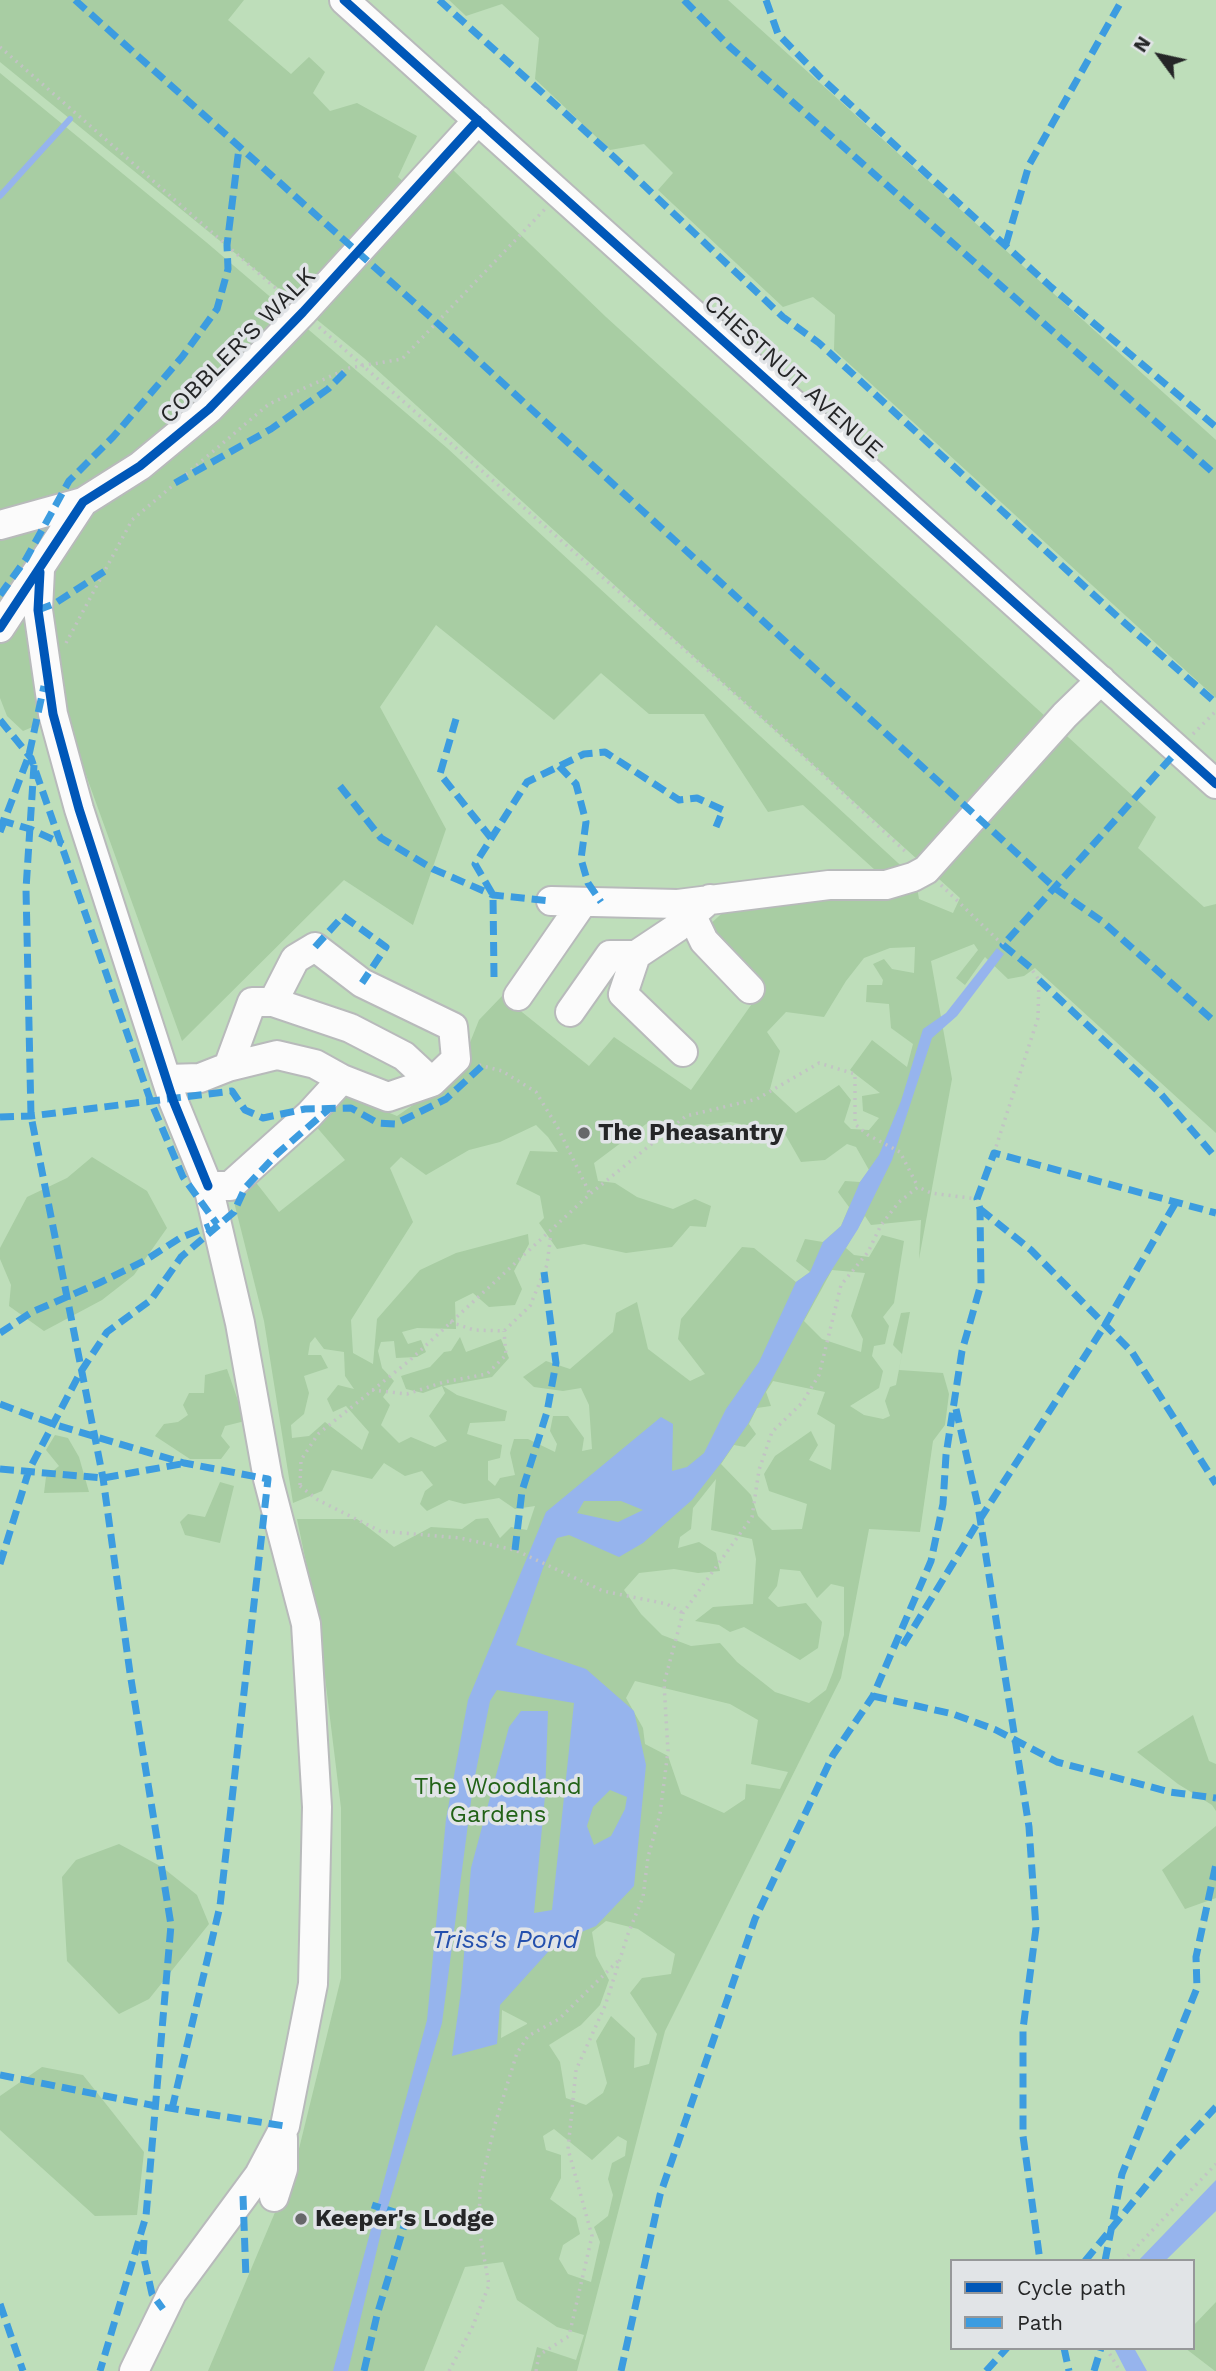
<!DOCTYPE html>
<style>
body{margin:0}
#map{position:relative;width:1216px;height:2371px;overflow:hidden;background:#e2e4e6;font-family:"Work Sans",sans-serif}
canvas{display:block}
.legend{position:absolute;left:950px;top:2259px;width:245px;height:91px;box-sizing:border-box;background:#e1e4e7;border:2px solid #96989a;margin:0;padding:9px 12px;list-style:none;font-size:21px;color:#252627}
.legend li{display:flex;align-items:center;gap:14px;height:35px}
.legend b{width:35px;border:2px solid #96989a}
.north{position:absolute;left:1125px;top:21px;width:70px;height:70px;-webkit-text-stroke:5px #e1e4e7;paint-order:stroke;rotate:303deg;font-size:19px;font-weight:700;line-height:28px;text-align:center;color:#252627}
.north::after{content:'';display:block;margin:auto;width:24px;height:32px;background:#252627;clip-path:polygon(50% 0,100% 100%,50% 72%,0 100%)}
</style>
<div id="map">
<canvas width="1216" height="2371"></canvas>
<ul class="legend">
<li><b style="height:9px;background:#0057b8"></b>Cycle path</li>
<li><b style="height:9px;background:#3c9ce0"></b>Path</li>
</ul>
<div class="north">N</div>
</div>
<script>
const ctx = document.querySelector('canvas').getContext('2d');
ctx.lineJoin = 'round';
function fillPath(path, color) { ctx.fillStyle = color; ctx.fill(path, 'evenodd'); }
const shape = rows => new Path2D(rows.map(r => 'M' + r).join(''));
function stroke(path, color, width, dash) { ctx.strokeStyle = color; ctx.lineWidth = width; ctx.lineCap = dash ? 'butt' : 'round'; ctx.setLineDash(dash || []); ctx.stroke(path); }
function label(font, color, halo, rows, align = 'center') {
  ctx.font = font + ' "Work Sans",sans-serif'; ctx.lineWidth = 7; ctx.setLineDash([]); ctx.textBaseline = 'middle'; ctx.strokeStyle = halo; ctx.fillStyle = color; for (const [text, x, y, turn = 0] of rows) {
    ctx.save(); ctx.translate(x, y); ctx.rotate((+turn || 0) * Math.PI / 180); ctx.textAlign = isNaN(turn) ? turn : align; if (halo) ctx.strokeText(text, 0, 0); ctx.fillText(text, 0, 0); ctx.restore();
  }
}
const green = shape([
 [0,0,1216,0,1216,2371,0,2371],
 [952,2261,1193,2261,1193,2348,952,2348]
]);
const forest = shape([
 [0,0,244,0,228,20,291,74,309,57,325,72,313,93,330,111,357,103,417,136,398,177,420,196,453,170,606,317,1156,817,1138,848,1204,907,1216,904,1216,1133,1035,968,1024,976,1008,979,985,957,965,985,956,978,978,950,974,944,931,961,952,1079,919,1259,921,1220,871,1225,865,1216,846,1248,854,1255,869,1257,882,1235,904,1241,894,1303,883,1317,889,1326,885,1344,874,1346,872,1356,883,1371,879,1388,850,1406,864,1415,883,1419,890,1416,885,1401,890,1387,896,1385,902,1354,893,1345,901,1313,910,1312,899,1370,943,1373,949,1394,945,1425,933,1441,920,1532,869,1529,841,1678,665,2031,577,2371,531,2371,537,2347,576,2360,584,2335,557,2327,517,2300,503,2262,465,2267,424,2371,208,2371,295,2165,341,1978,341,1808,318,1620,297,1519,357,1519,394,1547,431,1527,462,1529,476,1519,488,1518,500,1538,511,1527,527,1530,535,1506,515,1509,499,1498,464,1504,449,1500,427,1511,420,1504,425,1491,433,1485,422,1471,405,1476,384,1463,372,1479,332,1470,322,1491,293,1503,264,1321,230,1186,247,1171,279,1212,345,1160,314,1124,339,1092,397,1116,457,1075,479,1020,502,996,589,1066,614,1037,691,1090,761,991,705,929,732,904,916,881,919,899,953,913,960,898,364,358,0,62],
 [915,947,914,973,892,969,884,959,873,964,883,980,882,985,867,985,866,1002,889,1004,891,1028,913,1044,907,1067,872,1040,850,1070,880,1093,862,1096,863,1111,879,1118,869,1130,851,1129,844,1122,851,1100,839,1085,796,1113,770,1089,780,1051,767,1032,786,1012,824,1017,846,981,864,958,890,948],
 [650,1121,688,1126,731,1122,785,1134,801,1162,825,1160,847,1144,856,1147,869,1170,860,1182,845,1181,838,1192,849,1207,841,1226,823,1242,805,1239,796,1261,810,1272,796,1282,754,1248,742,1247,681,1319,678,1339,705,1374,690,1381,648,1349,637,1302,616,1313,613,1332,570,1369,546,1361,523,1377,534,1387,563,1391,581,1388,589,1405,592,1449,582,1451,584,1438,568,1416,553,1416,550,1431,557,1444,555,1452,528,1439,514,1439,510,1453,515,1475,500,1478,495,1486,488,1480,488,1461,500,1458,502,1445,467,1434,470,1423,505,1421,507,1411,457,1395,443,1386,492,1377,509,1358,501,1339,466,1352,460,1337,451,1351,444,1352,430,1367,401,1376,406,1389,423,1393,442,1386,445,1393,429,1416,447,1441,435,1447,411,1437,399,1443,381,1425,390,1405,383,1397,394,1381,382,1368,378,1351,381,1342,394,1341,396,1358,417,1357,426,1352,421,1340,408,1344,402,1332,417,1328,456,1329,455,1302,473,1293,489,1307,515,1305,522,1289,514,1271,529,1244,528,1234,456,1253,420,1270,377,1319,373,1364,353,1353,351,1320,413,1222,390,1168,401,1157,426,1175,469,1150,500,1142,536,1125,548,1137,558,1152,530,1151,516,1184,540,1196,544,1218,539,1223,557,1249,584,1244,626,1253,672,1247,690,1226,706,1227,711,1206,695,1199,673,1209,637,1197,615,1183,598,1181,594,1163],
 [832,1270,865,1273,851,1316,863,1339,861,1352,822,1339,804,1321],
 [315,1337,324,1349,344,1352,345,1376,354,1389,338,1385,327,1399,333,1412,346,1406,369,1432,362,1450,325,1422,309,1436,292,1438,291,1425,304,1414,309,1393,304,1376,328,1368,321,1355,308,1355,310,1343],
 [773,1381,825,1392,817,1414,835,1425,831,1470,809,1460,818,1445,811,1431,775,1456,764,1474,769,1491,807,1504,802,1529,772,1530,758,1516,751,1495,721,1464,734,1445,745,1447,756,1434,749,1424,757,1408,771,1406,766,1392],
 [716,1479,711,1530,752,1539,756,1559,753,1604,713,1607,695,1621,719,1625,730,1632,744,1627,800,1660,818,1648,822,1622,806,1603,778,1607,768,1598,777,1586,780,1569,800,1571,817,1598,831,1584,844,1587,844,1635,833,1672,826,1690,809,1703,775,1692,737,1662,720,1643,691,1646,662,1635,641,1614,624,1590,639,1573,674,1569,698,1573,720,1571,716,1553,699,1542,678,1548,680,1537,691,1529,693,1508],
 [635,1681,730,1704,758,1720,751,1764,788,1772,780,1789,746,1784,745,1799,724,1813,681,1794,668,1756,645,1744,643,1728,626,1698],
 [606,1921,638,1929,675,1954,671,1974,642,1978,630,1993,657,2034,649,2064,634,2068,635,2038,611,2016,596,2041,607,2083,603,2093,586,2105,566,2098,560,2062,549,2045,581,2025,600,2005,609,1980,596,1956,592,1932],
 [502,2010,527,2023,527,2024,501,2038],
 [554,2129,592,2160,618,2136,627,2141,625,2156,612,2163,608,2179,613,2195,608,2216,594,2227,600,2242,591,2282,568,2274,559,2259,563,2245,580,2234,576,2218,550,2199,561,2178,561,2155,546,2150,543,2136],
 [449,0,728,0,1216,440,1216,698,834,350,835,315,813,297,783,307,658,190,673,173,644,144,610,150,535,79,539,38,502,4,466,16],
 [0,73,206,242,447,448,910,874,885,879,803,805,768,812,704,714,649,714,601,673,554,720,436,625,380,707,446,829,413,925,344,880,182,1041,64,714,23,731,7,716,0,698],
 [92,1157,147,1191,167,1228,134,1275,102,1300,44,1331,9,1306,11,1285,0,1259,0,1248,27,1197,67,1178],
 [227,1369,245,1421,225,1426,221,1436,230,1447,221,1459,190,1459,155,1436,164,1424,178,1422,188,1415,183,1405,189,1393,204,1393,205,1375],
 [55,1435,68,1438,79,1457,89,1492,44,1493,46,1477,59,1466,46,1450],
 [220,1482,234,1486,220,1543,185,1535,180,1522,188,1514,205,1517],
 [1193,1715,1209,1761,1216,1764,1216,1811,1212,1805,1178,1784,1137,1752],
 [1216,1826,1216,1898,1185,1909,1162,1870],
 [119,1844,162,1867,197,1895,209,1924,149,1999,119,2014,67,1961,62,1877,76,1860],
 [42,2067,83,2075,144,2152,137,2215,95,2216,0,2130,0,2096],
 [1216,2302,1216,2371,1215,2371,1185,2348,1193,2348,1193,2326]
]);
const water = shape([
 [997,948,1004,954,957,1016,932,1038,892,1160,858,1229,824,1282,748,1424,721,1463,692,1500,643,1543,619,1557,569,1535,557,1538,543,1568,516,1645,586,1669,634,1711,646,1765,634,1886,596,1926,557,1942,500,2005,497,2044,452,2056,461,1991,471,1868,509,1727,521,1711,548,1711,545,1796,534,1913,552,1910,574,1703,497,1690,490,1701,473,1786,442,2023,384,2220,348,2371,333,2371,427,2020,446,1819,468,1700,546,1512,661,1417,673,1424,672,1471,687,1467,704,1453,726,1409,759,1362,796,1282,810,1272,823,1242,841,1226,860,1182,879,1155,901,1101,923,1029,946,1013],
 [584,1501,621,1501,643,1510,618,1522,577,1513],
 [610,1790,627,1797,625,1809,611,1836,594,1845,587,1826,593,1807],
 [1216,2180,1216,2211,1165,2261,1138,2261],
 [1114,2348,1134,2348,1147,2371,1126,2371]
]);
const stream = shape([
 [0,196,70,119]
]);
const path = shape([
 [0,47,287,298],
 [319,327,770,725,908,854],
 [66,643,132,520,269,404,349,368,402,359,545,209],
 [1193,734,1216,711],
 [941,885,1003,945],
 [479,1065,502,1071,536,1092,558,1128,590,1194],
 [994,1153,1038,1018,1039,980,1030,967],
 [450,1322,474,1330,504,1331,530,1306,547,1265,551,1233],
 [372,1390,407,1394,444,1382,487,1374,506,1355,504,1331],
 [300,1485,301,1460,318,1434,409,1361,590,1194,686,1116,757,1099,819,1063,855,1074,855,1124,868,1135,900,1152,918,1187],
 [300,1486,318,1500,380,1531,460,1538,515,1550,603,1591,667,1604,683,1613],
 [1123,2261,1216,2164],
 [1106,2348,1120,2371],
 [449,2371,472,2328,489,2285,479,2229,480,2188,495,2124,517,2053,528,2036,559,2019,619,1960],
 [536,2371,539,2355,569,2336,592,2236,568,2149,576,2070,605,2006,628,1934,643,1897,648,1857,660,1814,668,1751,664,1683,683,1613,752,1517,759,1470,772,1432,802,1403,819,1375,841,1285,868,1252,881,1225,899,1202,918,1187,931,1193,977,1199]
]);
const minor = shape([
 [344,0,1216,784],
 [0,525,83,502],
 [40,570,38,610,53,714,79,809,173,1100,208,1186,240,1323,268,1479,306,1624,317,1807,313,1984,285,2126,259,2175,172,2293,134,2371],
 [0,628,83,502,140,466,209,409,303,312,478,120],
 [551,901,678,904,829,885,886,885,913,877,926,870,1065,715,1101,680],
 [692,916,704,941,750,989],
 [636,955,623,994,683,1052],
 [518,996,583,902],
 [570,1012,610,955,636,955,678,927,710,899],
 [228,1067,252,1002,273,1002,350,1028,404,1056,432,1082],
 [167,1079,200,1078,228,1067,277,1055,315,1064,342,1079,388,1097,432,1082,456,1059,453,1027,362,983,315,947,295,959,273,1002],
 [208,1186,230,1186,309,1115,342,1079],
 [274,2197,283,2169,283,2138]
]);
const quiet = shape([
 [75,0,436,322,1056,889,1103,922,1216,1023],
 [439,0,614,157,783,317,819,343,1119,618,1216,703],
 [684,0,730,47,1216,475],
 [766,0,778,34,820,77,1051,287,1216,427],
 [1006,244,1029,165,1122,0],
 [175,483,271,429,328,389,349,368],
 [0,595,26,559,69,481,113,437,182,357,217,309,228,269,227,245,239,148],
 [38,610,54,604,105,571],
 [456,719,440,774,491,838],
 [0,720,31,758,151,1102,183,1177,217,1224],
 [34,765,26,889,31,1116,103,1478,130,1673,171,1925,146,2216,100,2371],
 [559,766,576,784,586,822,581,859,588,883,601,902],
 [340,786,381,838,433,869,493,895,551,901],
 [0,820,30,829,63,844],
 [0,832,29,755,44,686],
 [315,947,343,916,386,947,362,983],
 [1030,967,1003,945,1178,750],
 [494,977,493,895,475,864,527,782,584,754,605,752,679,800,697,798,723,810,716,827],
 [1039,980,1160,1093,1216,1158],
 [0,1117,31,1116,232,1091,245,1110,263,1118,305,1109,351,1108,378,1123,395,1124,446,1099,482,1066],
 [980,1209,1031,1250,1132,1352,1216,1484],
 [0,1333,32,1312,99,1283,144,1261,180,1238,210,1226],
 [0,1404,53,1424,184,1463,268,1479,220,1906,172,2109],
 [956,1409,978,1506,1029,1827,1036,1928,1023,2029,1023,2136,1040,2261],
 [0,1469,103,1478,181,1464],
 [515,1550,522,1491,547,1412,556,1363,544,1272],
 [0,1564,29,1470,80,1373,107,1332,151,1300,181,1257,234,1212,245,1188,277,1154,330,1108],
 [903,1645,980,1519,1105,1325,1176,1202],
 [873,1696,953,1714,996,1730,1057,1762,1170,1792,1216,1798],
 [0,2075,156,2106,285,2126],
 [243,2196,246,2279],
 [144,2240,143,2254,152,2294,163,2309],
 [1085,2261,1172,2154,1216,2107],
 [1105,2261,1122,2174,1197,1988,1196,1957,1216,1864],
 [0,2304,23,2371],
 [1064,2348,1069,2371],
 [364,2371,377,2315,407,2216,372,2205],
 [621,2371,660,2195,755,1919,833,1755,873,1696,931,1561,943,1504,946,1455,962,1351,981,1284,980,1209,977,1199,994,1153,1216,1213],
 [986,2371,1007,2348],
 [1094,2371,1101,2348]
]);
const cycleway = shape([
 [344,0,1216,784],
 [40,572,38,610,53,714,79,809,173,1100,208,1186],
 [0,628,83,502,140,466,209,409,303,312,478,120]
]);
const markers = [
 [584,1133,7,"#67686a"],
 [301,2219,7,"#67686a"]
];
const streetNames = [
 ["COBBLER'S WALK",238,346,-45],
 ["CHESTNUT AVENUE",793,377,42]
];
const poiNames = [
 ["The Pheasantry",598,1133],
 ["Keeper's Lodge",315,2219]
];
const parkNames = [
 ["The Woodland",498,1787],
 ["Gardens",498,1815]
];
const waterNames = [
 ["Triss's Pond",505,1940]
];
fillPath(green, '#bedeba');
fillPath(forest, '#a8cda3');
fillPath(water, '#96b4ed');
stroke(stream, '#96b4ed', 6);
stroke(minor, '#b8babb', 32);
stroke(path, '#c2c3c4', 3.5, [2, 5]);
stroke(minor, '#fbfbfb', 28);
stroke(quiet, '#3c9ce0', 7, [14, 7]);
stroke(cycleway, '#0057b8', 9);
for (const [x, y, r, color] of markers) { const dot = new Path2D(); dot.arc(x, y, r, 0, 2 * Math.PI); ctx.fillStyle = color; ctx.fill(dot); stroke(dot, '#e1e4e7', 2.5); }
label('24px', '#252627', '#e1e4e7', streetNames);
label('bold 24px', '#252627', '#e1e4e7', poiNames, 'left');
label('24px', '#226217', '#e1e4e7', parkNames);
label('italic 26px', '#2450ad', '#e1e4e7', waterNames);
</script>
